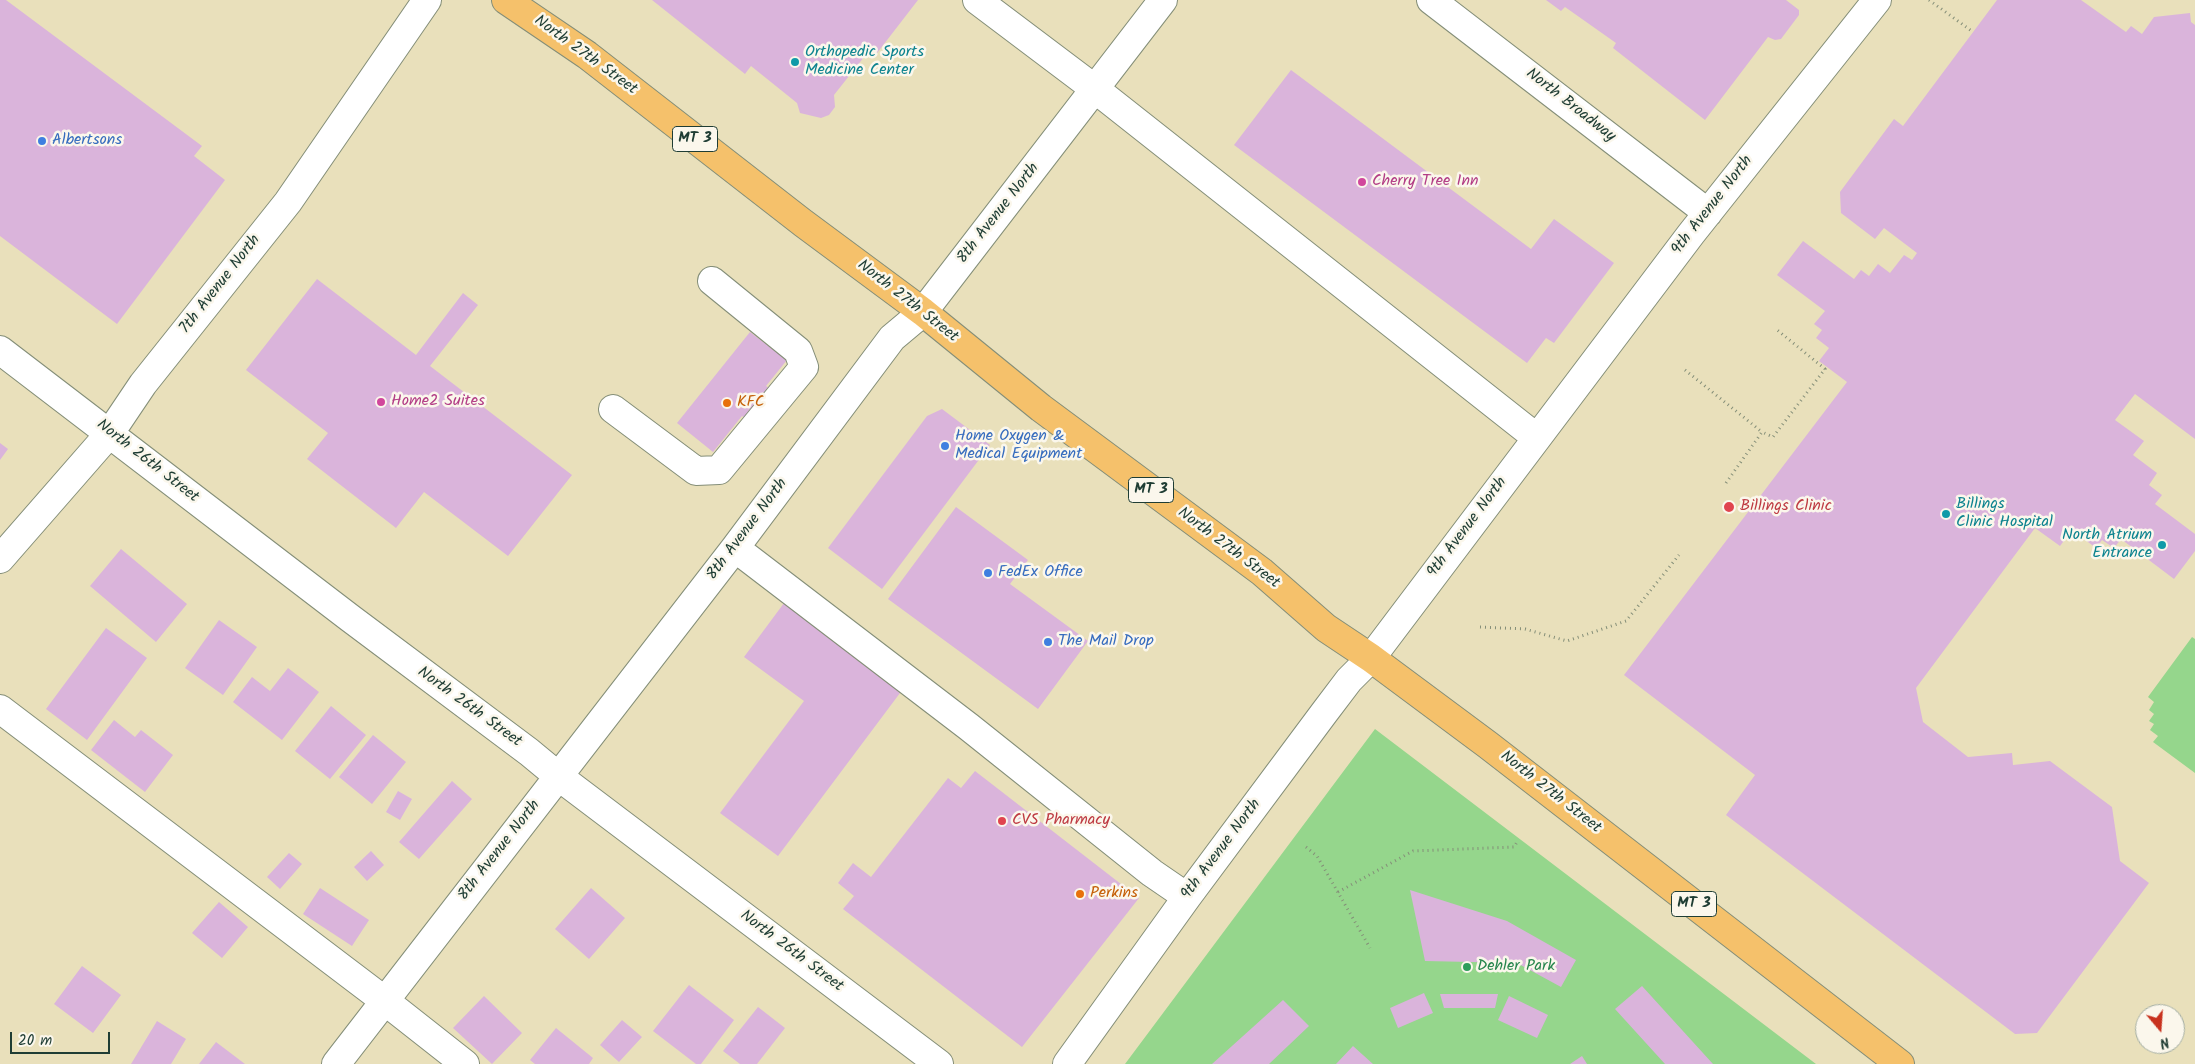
<!DOCTYPE html>
<style>
body{margin:0}
#map{position:relative;width:2195px;height:1064px;overflow:hidden;background:#e9e0bb;font-family:Kalam,sans-serif}
canvas{display:block}
.north{position:absolute;left:2135px;top:1004px;width:50px;height:50px;box-sizing:border-box;background:#fbf7ec;border:1px solid #a3ada2;border-radius:50%;rotate:162deg;font-size:14px;font-weight:700;line-height:20px;text-align:center;color:#1f3d34}
.north::after{content:'';display:block;margin:auto;width:18px;height:22px;background:#c8321e;clip-path:polygon(50% 0,100% 100%,50% 72%,0 100%)}
.scale{position:absolute;left:10px;top:1032px;width:100px;height:22px;box-sizing:border-box;border:2px solid #1f3d34;border-top:0;padding-left:6px;font-size:15px;line-height:18px;white-space:nowrap;color:#1f3d34;-webkit-text-stroke:4px #fbf7ec;paint-order:stroke}
</style>
<div id="map">
<canvas width="2195" height="1064"></canvas>
<div class="north">N</div>
<div class="scale">20 m</div>
</div>
<script>
const ctx = document.querySelector('canvas').getContext('2d');
ctx.lineJoin = 'round';
function fillPath(path, color) { ctx.fillStyle = color; ctx.fill(path, 'evenodd'); }
const shape = rows => new Path2D(rows.map(r => 'M' + r).join(''));
function stroke(path, color, width, dash) { ctx.strokeStyle = color; ctx.lineWidth = width; ctx.lineCap = dash ? 'butt' : 'round'; ctx.setLineDash(dash || []); ctx.stroke(path); }
function label(font, color, halo, rows, align = 'center') {
  ctx.font = font + ' Kalam,sans-serif'; ctx.lineWidth = 5; ctx.setLineDash([]); ctx.textBaseline = 'middle'; ctx.strokeStyle = halo; ctx.fillStyle = color; for (const [text, x, y, turn = 0] of rows) {
    ctx.save(); ctx.translate(x, y); ctx.rotate((+turn || 0) * Math.PI / 180); ctx.textAlign = isNaN(turn) ? turn : align; if (halo) ctx.strokeText(text, 0, 0); ctx.fillText(text, 0, 0); ctx.restore();
  }
}
const green = shape([
 [2192,637,2195,639,2195,773,2153,742,2158,736,2150,730,2154,724,2149,721,2154,714,2149,710,2154,702,2148,697],
 [1375,729,1816,1064,1125,1064]
]);
const building = shape([
 [0,0,6,0,202,146,194,156,225,180,117,324,0,236],
 [652,0,918,0,874,57,868,52,834,95,835,107,829,115,821,118,800,113,797,103,751,66,745,74],
 [1546,0,1786,0,1799,10,1799,15,1781,39,1775,40,1768,37,1705,120,1613,48,1616,43,1565,7,1561,11],
 [1997,0,2081,0,2126,32,2131,26,2142,34,2154,17,2190,13,2191,22,2195,25,2195,439,2135,394,2115,420,2144,441,2133,455,2157,473,2149,485,2162,495,2155,504,2195,534,2195,551,2174,579,2121,539,2114,548,2102,540,2096,548,2072,530,2060,546,2035,528,1916,688,1923,722,1968,757,2012,753,2013,765,2050,761,2112,807,2120,861,2149,883,2037,1033,2015,1034,1726,815,1755,775,1624,675,1847,382,1819,361,1829,348,1816,338,1822,330,1814,324,1825,311,1777,275,1803,241,1854,279,1861,270,1869,276,1878,264,1890,273,1904,255,1912,260,1917,253,1884,228,1875,239,1841,213,1840,192,1894,119,1903,126],
 [1291,70,1531,249,1554,219,1614,263,1554,343,1546,338,1527,363,1234,145],
 [317,279,416,355,463,293,478,305,430,366,572,475,508,556,424,492,396,528,307,459,328,433,246,370],
 [750,332,787,360,766,386,772,390,748,420,742,416,713,452,677,423],
 [942,409,990,445,882,589,828,548,927,416],
 [0,443,8,449,0,460],
 [956,507,1028,560,1010,584,1088,641,1038,709,888,599],
 [121,549,187,604,156,642,90,586],
 [787,599,896,680,900,693,778,856,720,813,804,701,744,657],
 [219,620,257,647,223,695,185,668],
 [106,628,147,658,87,740,46,709],
 [288,668,319,692,282,740,233,702,252,677,270,691],
 [331,706,366,735,330,779,295,751],
 [114,720,135,737,141,730,173,755,145,792,91,750],
 [373,735,406,762,372,804,339,777],
 [975,771,1139,898,1022,1047,843,909,854,896,838,883,853,863,871,877,948,778,961,788],
 [452,781,472,799,419,859,399,842],
 [398,791,412,799,400,820,386,812],
 [371,851,384,865,367,881,354,867],
 [289,853,302,864,280,889,267,877],
 [320,888,369,920,352,946,303,914],
 [591,888,625,918,589,959,555,929],
 [1410,890,1507,921,1576,960,1561,987,1517,963,1425,961],
 [219,902,248,927,222,958,192,933],
 [82,966,121,995,93,1033,54,1004],
 [689,985,734,1020,701,1064,696,1064,653,1031],
 [1642,986,1713,1064,1665,1064,1615,1009],
 [1424,993,1433,1013,1398,1028,1390,1008],
 [1440,994,1498,994,1495,1008,1444,1008],
 [484,996,522,1033,492,1064,453,1028],
 [1509,996,1548,1015,1537,1038,1498,1020],
 [1283,1000,1309,1026,1269,1064,1212,1064],
 [758,1007,785,1028,757,1064,740,1064,723,1051],
 [622,1020,642,1037,619,1062,600,1045],
 [157,1021,186,1039,171,1064,131,1064],
 [556,1028,593,1058,589,1064,535,1064,530,1060],
 [216,1042,245,1064,199,1064],
 [1353,1046,1373,1064,1336,1064],
 [1582,1056,1587,1064,1570,1064]
]);
const path = shape([
 [1929,0,1973,32],
 [1685,370,1762,432],
 [1726,483,1762,432,1773,437,1825,369,1776,329],
 [1480,627,1525,629,1567,641,1626,621,1679,555],
 [1306,847,1317,856,1370,948],
 [1338,892,1413,851,1514,847,1517,842]
]);
const minor = shape([
 [977,0,1095,89,1537,438],
 [1431,0,1708,213],
 [0,350,350,618,529,752,558,776,939,1064],
 [613,409,696,471,719,470,804,367,798,351,712,281],
 [735,548,969,727,1152,873,1187,897],
 [0,559,110,433,143,384,288,202,427,0],
 [0,709,385,1001,465,1064],
 [336,1064,735,548,892,338,923,312,1163,0],
 [1067,1064,1187,897,1324,713,1349,680,1371,658,1691,234,1877,0]
]);
const major = shape([
 [506,0,587,55,803,223,923,312,1041,408,1262,572,1326,628,1371,658,1488,745,1900,1064]
]);
const markers = [
 [795,62,5,"#0f9aa8"],
 [42,141,5,"#3f7fe0"],
 [1362,182,5,"#d1479c"],
 [381,402,5,"#d1479c"],
 [727,403,5,"#e8710a"],
 [945,446,5,"#3f7fe0"],
 [1729,507,6,"#e0444e"],
 [1946,514,5,"#0f9aa8"],
 [2162,545,5,"#0f9aa8"],
 [988,573,5,"#3f7fe0"],
 [1048,642,5,"#3f7fe0"],
 [1002,821,5,"#e0444e"],
 [1080,894,5,"#e8710a"],
 [1467,967,5,"#2e9e5b"]
];
const shields = [
 [695,139,45],
 [1151,490,45],
 [1694,904,45]
];
const shieldNames = [
 ["MT 3",695,139],
 ["MT 3",1151,490],
 ["MT 3",1694,904]
];
const cultureNames = [
 ["Orthopedic Sports",805,53],
 ["Medicine Center",805,71],
 ["Billings",1956,505],
 ["Clinic Hospital",1956,523],
 ["North Atrium",2152,536,"right"],
 ["Entrance",2152,554,"right"]
];
const streetNames = [
 ["North 27th Street",585,56,36],
 ["North Broadway",1570,106,38],
 ["9th Avenue North",1713,206,-52],
 ["8th Avenue North",999,214,-52],
 ["7th Avenue North",221,285,-52],
 ["North 27th Street",907,302,38],
 ["North 26th Street",147,462,38],
 ["9th Avenue North",1468,528,-53],
 ["8th Avenue North",748,530,-53],
 ["North 27th Street",1228,549,37],
 ["North 26th Street",469,708,36],
 ["North 27th Street",1550,793,38],
 ["9th Avenue North",1222,850,-53],
 ["8th Avenue North",500,851,-52],
 ["North 26th Street",791,952,37]
];
const shopNames = [
 ["Albertsons",52,141],
 ["Home Oxygen &",955,437],
 ["Medical Equipment",955,455],
 ["FedEx Office",998,573],
 ["The Mail Drop",1058,642]
];
const hotelNames = [
 ["Cherry Tree Inn",1372,182],
 ["Home2 Suites",391,402]
];
const foodNames = [
 ["KFC",737,403],
 ["Perkins",1090,894]
];
const healthNames = [
 ["Billings Clinic",1740,507],
 ["CVS Pharmacy",1012,821]
];
const leisureNames = [
 ["Dehler Park",1477,967]
];
fillPath(green, '#95d68c');
fillPath(building, '#dab4db');
stroke(minor, '#848e78', 30);
stroke(major, '#848e78', 30);
stroke(path, '#848e78', 3, [1, 4]);
stroke(minor, '#fff', 28);
stroke(major, '#f5c16b', 28);
for (const [x, y, r, color] of markers) { const dot = new Path2D(); dot.arc(x, y, r, 0, 2 * Math.PI); ctx.fillStyle = color; ctx.fill(dot); stroke(dot, '#fbf7ec', 2); }
for (const [x, y, w] of shields) { const box = new Path2D(); box.roundRect(x - w / 2, y - 12.5, w, 25, 4); ctx.fillStyle = '#fbf7ec'; ctx.fill(box); stroke(box, '#1f3d34', 1); }
label('bold 15px', '#1f3d34', null, shieldNames);
label('16px', '#0d838f', '#fbf7ec', cultureNames, 'left');
label('16px', '#1f3d34', '#fbf7ec', streetNames);
label('16px', '#366cbe', '#fbf7ec', shopNames, 'left');
label('16px', '#b23c85', '#fbf7ec', hotelNames, 'left');
label('16px', '#c56008', '#fbf7ec', foodNames, 'left');
label('16px', '#be3a42', '#fbf7ec', healthNames, 'left');
label('16px', '#27864d', '#fbf7ec', leisureNames, 'left');
</script>
